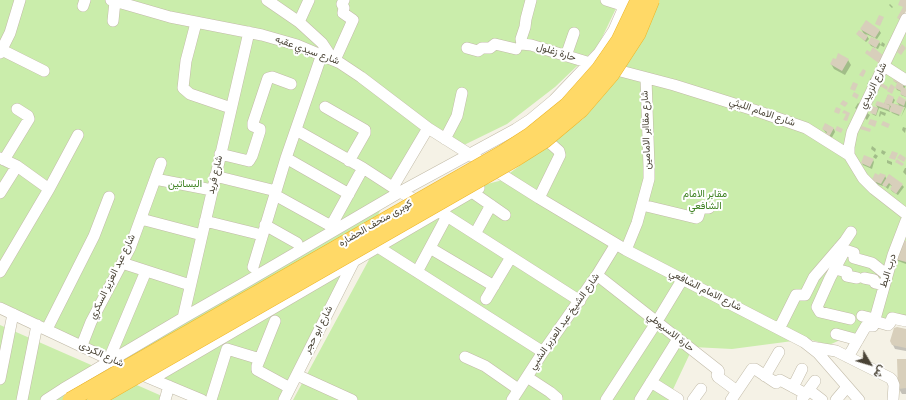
<!DOCTYPE html>
<meta charset="utf-8">
<style>
body{margin:0}
#map{position:relative;width:906px;height:400px;overflow:hidden;background:#f5f2e6;font-family:Overpass,Vazirmatn,sans-serif}
canvas{display:block}
.north{position:absolute;left:850px;top:344px;width:40px;height:40px;-webkit-text-stroke:3px #fff;paint-order:stroke;rotate:128deg;font-size:11px;font-weight:700;line-height:16px;text-align:center;color:#494335}
.north::after{content:'';display:block;margin:auto;width:14px;height:18px;background:#494335;clip-path:polygon(50% 0,100% 100%,50% 72%,0 100%)}
</style>
<div id="map">
<canvas width="906" height="400"></canvas>
<div class="north">ش</div>
</div>
<script>
const ctx = document.querySelector('canvas').getContext('2d');
ctx.lineJoin = 'round';
function fillPath(path, color) { ctx.fillStyle = color; ctx.fill(path, 'evenodd'); }
const shape = rows => new Path2D(rows.map(r => 'M' + r).join(''));
function stroke(path, color, width, dash) { ctx.strokeStyle = color; ctx.lineWidth = width; ctx.lineCap = dash ? 'butt' : 'round'; ctx.setLineDash(dash || []); ctx.stroke(path); }
function label(font, color, halo, rows, align = 'center') {
  ctx.font = font + ' Overpass,Vazirmatn,sans-serif'; ctx.lineWidth = 4; ctx.setLineDash([]); ctx.textBaseline = 'middle'; ctx.strokeStyle = halo; ctx.fillStyle = color; for (const [text, x, y, turn = 0] of rows) {
    ctx.save(); ctx.translate(x, y); ctx.rotate((+turn || 0) * Math.PI / 180); ctx.textAlign = isNaN(turn) ? turn : align; if (halo) ctx.strokeText(text, 0, 0); ctx.fillText(text, 0, 0); ctx.restore();
  }
}
const green = shape([
 [0,0,620,0,598,46,555,87,507,124,464,145,426,123,281,400,206,400,0,305],
 [656,0,906,0,906,8,847,138,848,160,906,216,906,320,894,316,829,345,808,339,732,349,693,347,668,400,293,400,378,243,475,187,499,181,583,119,613,79],
 [906,25,906,208,870,184,851,152,852,140],
 [0,325,171,400,0,400]
]);
const shadow = shape([
 [890,4,893,7,892,8,889,5],
 [861,29,879,30,881,33,877,39,866,34,869,39,866,42,857,34,864,34],
 [879,42,881,45,882,42,885,44,884,47,880,45,878,49,871,46,869,43],
 [848,60,851,65,845,75,834,69,831,64],
 [871,78,874,79,871,87,867,84],
 [894,81,906,85,904,89,906,90,906,97,901,95,902,92,897,90,896,88,898,84],
 [888,95,893,98,895,100,893,104,899,105,897,102,900,98,906,101,906,107,901,117,905,107,903,107,899,116,892,113,890,110,890,112,879,108,876,116,872,114,874,107,878,108,876,105,884,104],
 [858,103,861,105,859,111,855,108],
 [880,111,886,113,885,116,881,114,880,117,879,116],
 [867,113,870,115,867,120,865,118],
 [826,124,834,129,835,132,831,139,823,129],
 [903,127,906,128,905,133,902,130],
 [872,146,876,149,875,152,871,149],
 [882,150,886,152,884,155,881,153],
 [875,154,878,156,876,159,873,157],
 [873,160,874,162,872,169,863,165,862,163],
 [887,160,892,162,892,165,887,163],
 [905,168,906,168,906,175,903,172],
 [879,176,885,176,887,180,902,185,904,187,898,195,893,192,891,190,893,187,890,185,888,189,883,185,883,186,877,184,875,188,872,186],
 [906,242,906,264,898,261,897,259],
 [906,330,906,351,895,349,891,341],
 [906,360,906,394,902,394,899,389]
]);
const building = shape([
 [900,0,906,0,906,11,901,20,897,18,903,7,898,5],
 [879,15,884,17,880,26,875,24],
 [866,20,880,30,875,38,860,29],
 [859,30,868,36,865,41,856,34],
 [871,37,880,41,876,48,868,43],
 [902,44,906,48,901,55,897,52],
 [873,47,885,57,880,64,865,53,867,50,870,52],
 [838,53,849,59,842,71,830,64,833,58,836,59],
 [863,69,866,71,863,77,859,75],
 [895,77,905,82,903,87,906,89,906,97,900,94,901,91,895,88,897,83,893,81],
 [853,82,858,84,855,91,850,89],
 [882,83,888,87,887,90,880,86],
 [891,84,895,87,892,94,887,91],
 [854,92,859,95,857,99,852,96],
 [888,94,894,97,892,103,904,107,900,115,889,111,891,106,884,103],
 [899,96,906,100,904,106,896,102],
 [843,100,848,103,845,107,840,104],
 [877,101,890,105,889,110,875,105],
 [873,106,878,108,876,115,870,113],
 [836,107,841,109,839,114,834,112],
 [844,110,850,113,847,121,843,120,846,114,842,113],
 [870,119,877,121,875,127,868,124],
 [883,121,890,124,888,128,881,125],
 [825,123,834,128,829,137,825,135,827,132,822,129],
 [837,126,843,129,841,133,835,130],
 [862,126,871,129,870,132,860,129],
 [892,151,898,153,895,160,889,158],
 [900,154,906,158,904,162,897,158],
 [864,155,874,159,870,167,861,163],
 [897,159,904,164,902,166,895,162],
 [875,173,879,175,880,173,886,175,881,184,876,182,874,186,870,184],
 [889,174,903,184,896,194,890,189,892,186,889,183,886,187,882,185],
 [901,240,906,241,906,262,895,259],
 [897,327,906,329,906,348,892,345,890,341,894,328],
 [897,359,906,359,906,388,898,389]
]);
const minor = shape([
 [111,0,170,17,262,35,297,45,340,63,361,77,428,128,539,198,626,250,804,342,818,353,859,400],
 [267,0,299,22,322,43,328,52,330,58],
 [531,0,526,19,525,27,521,39,522,44,531,45,590,63,674,85,757,111,806,128,849,155,863,178,874,189,906,214],
 [606,0,625,6],
 [83,6,85,0],
 [113,21,115,1],
 [299,22,309,0],
 [196,23,186,61,183,88,190,94,231,108],
 [467,48,478,51,482,48,490,48,495,44,516,49],
 [2,50,44,71],
 [0,53,10,33,20,0],
 [566,56,574,33],
 [335,60,353,20,343,13,344,8,342,4,344,0],
 [884,66,906,80],
 [325,107,365,130,365,133,349,161],
 [296,130,363,168,400,192,447,216,580,301],
 [445,139,457,116,462,93],
 [220,154,249,161,252,156,260,131,260,129,253,126,253,123,268,78,272,77,291,84],
 [849,155,849,147,852,132,906,19],
 [0,158,17,166,49,189],
 [286,158,349,194],
 [4,160,29,119,28,116,17,109],
 [215,176,276,191],
 [155,179,212,190],
 [393,187,428,128],
 [472,192,505,215],
 [0,193,17,166],
 [275,195,331,226,363,168],
 [539,198,560,155,559,151,550,143],
 [642,205,696,218,698,217,701,207,709,208],
 [141,219,202,235],
 [205,221,262,235],
 [265,225,297,243],
 [475,234,491,205],
 [378,247,543,352],
 [430,248,494,286],
 [839,248,854,253,854,258,872,263,887,275],
 [626,250,637,223,649,179,649,167,646,78],
 [845,250,830,278,817,307,820,312,850,319],
 [122,263,190,285],
 [253,267,286,158,322,54],
 [835,269,847,272,847,276,857,278],
 [0,272,49,189,78,135],
 [417,272,447,216],
 [597,275,718,370,719,372,717,375,718,377,737,391],
 [864,278,874,280,875,283,884,285],
 [486,299,511,257],
 [0,308,115,362],
 [862,316,874,319],
 [183,318,249,32],
 [275,321,257,366,257,370,290,388],
 [874,321,888,325,890,323,892,318,906,321],
 [47,329,94,236,109,197],
 [779,329,796,295,805,295,814,277,845,241,851,232],
 [836,334,858,340],
 [82,345,91,322,130,248,161,163],
 [811,347,836,351,890,378,892,380,894,385,893,400],
 [465,357,485,366,518,389],
 [848,357,866,326,873,326,893,255,906,221],
 [109,359,146,271],
 [297,375,352,400],
 [765,376,779,352],
 [147,377,202,400],
 [527,377,550,392,557,398,557,400],
 [0,379,13,314],
 [152,379,479,188],
 [651,382,678,399],
 [793,387,802,369],
 [809,390,822,400],
 [802,399,815,381],
 [22,400,37,325],
 [46,400,63,389,183,318,246,282,400,192,516,129,530,120,554,100,599,53,614,30,627,0],
 [165,400,169,386],
 [211,400,227,349,260,359],
 [284,400,354,261],
 [512,400,543,352,597,275,616,244],
 [606,400,656,323,682,280],
 [640,400,678,339],
 [693,400,701,389],
 [731,400,752,369,755,369,776,383,780,380,806,394],
 [836,400,847,387]
]);
const highwayBridge = shape([
 [70,400,502,153,530,135,567,105,599,69,619,40,638,0],
 [95,400,517,158,544,141,581,110,612,74,638,34,652,0]
]);
const streetNames = [
 ["شارع سيدي عقبه",307,51,20],
 ["حارة زغلول",556,53,17],
 ["شارع الزبيدي",874,86,-64],
 ["شارع الامام الليثي",762,113,19],
 ["شارع مقاابر الامامين",647,130,-92],
 ["شارع فريد",216,175,-77],
 ["كوبرى متحف الحضاره",376,224,-30],
 ["درب البط",889,271,-73],
 ["شارع عبد العزيز السكري",113,277,-64],
 ["شارع الامام الشافعي",705,291,27],
 ["شارع الشيخ عبد العزيز الشبي",565,322,-55],
 ["شارع ابو حجر",319,330,-63],
 ["حارة الاسيوطي",670,333,38],
 ["شارع الكردى",101,355,25]
];
const parkNames = [
 ["البساتين",185,185],
 ["مقابر الامام",705,195],
 ["الشافعي",705,207]
];
fillPath(green, '#caedab');
fillPath(shadow, '#0003');
fillPath(building, '#d8cfbb');
stroke(minor, '#c2bba8', 12);
stroke(minor, '#fff', 11);
stroke(highwayBridge, '#eeb628', 16, []);
stroke(highwayBridge, '#ffd967', 15);
label('10px', '#494335', '#fff', streetNames);
label('10px', '#3d8121', '#fff', parkNames);
</script>
